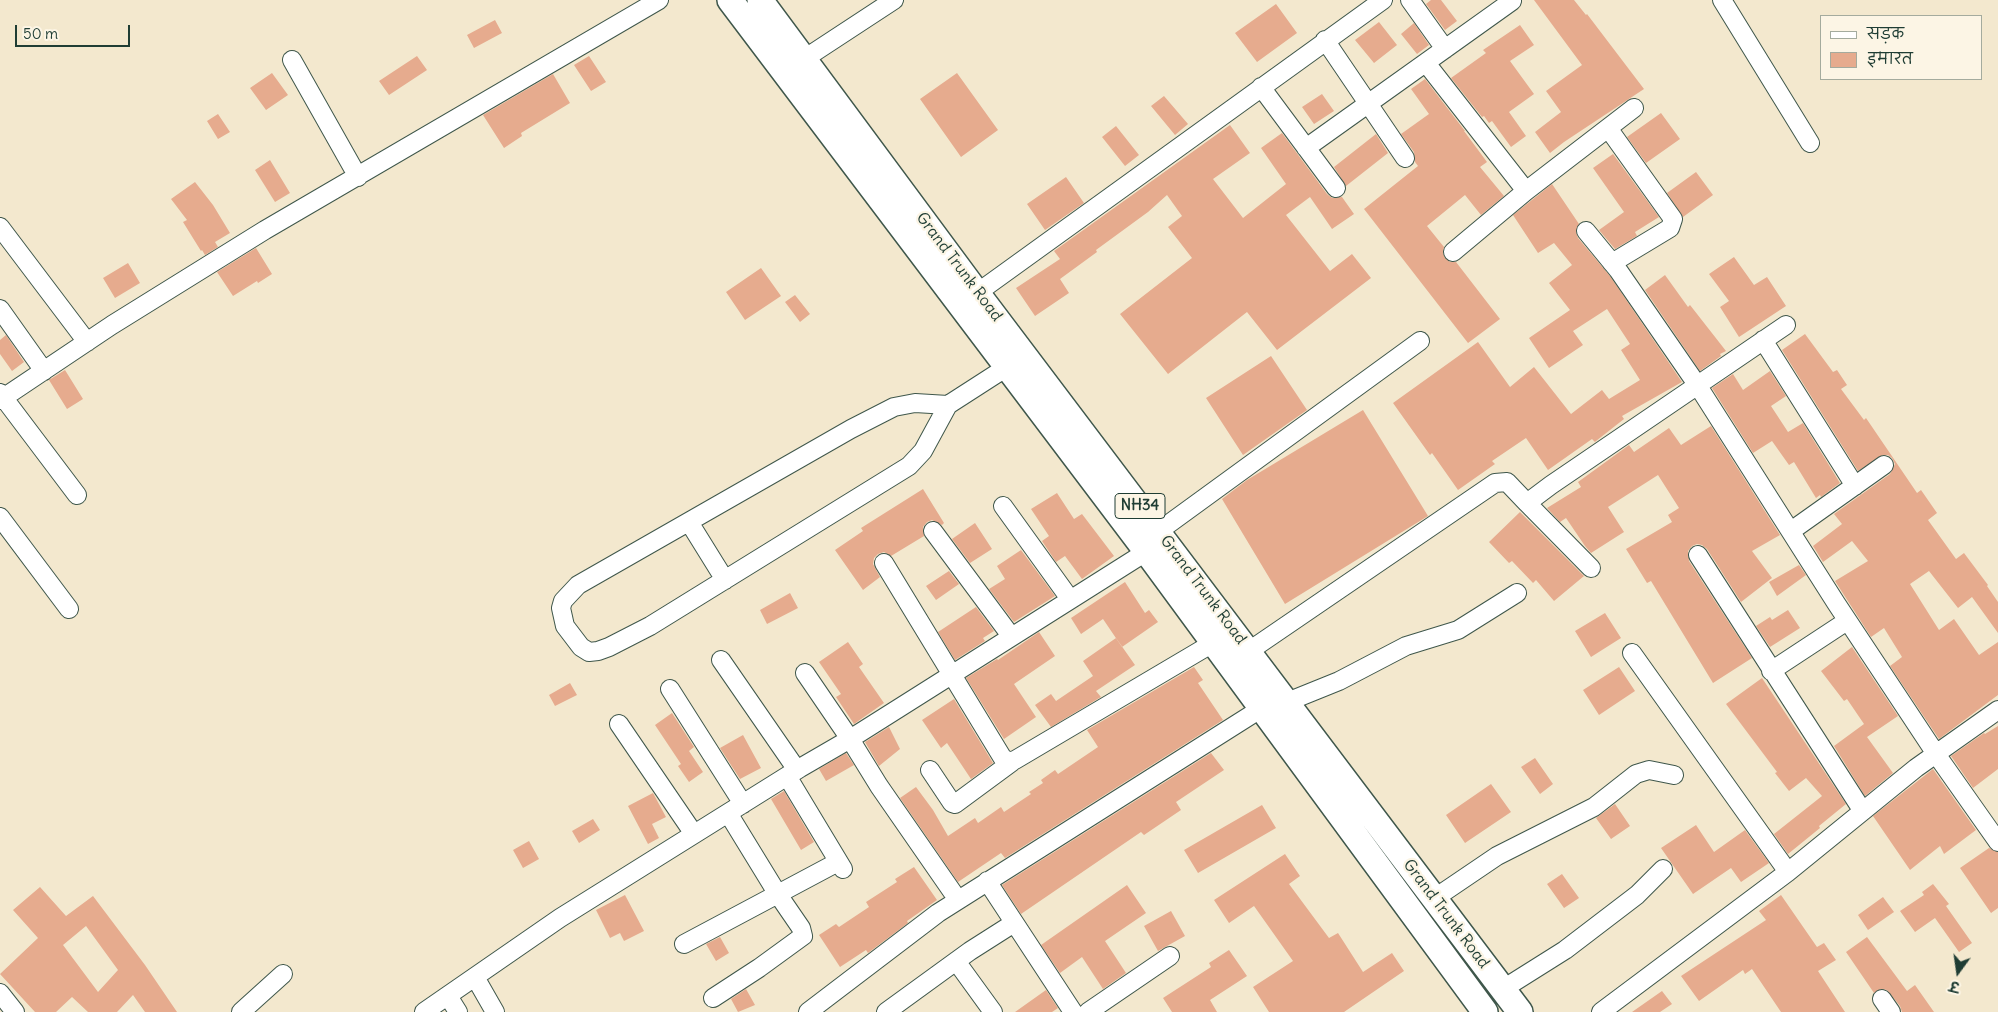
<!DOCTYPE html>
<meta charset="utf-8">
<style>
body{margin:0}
#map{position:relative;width:1998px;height:1012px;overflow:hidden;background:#f3e8ce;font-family:Delius,"Playpen Sans Deva",sans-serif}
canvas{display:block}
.legend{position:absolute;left:1820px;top:15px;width:162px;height:65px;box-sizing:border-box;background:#fcf5e5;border:1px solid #a4ab9e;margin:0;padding:6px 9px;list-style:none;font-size:15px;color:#1f3d34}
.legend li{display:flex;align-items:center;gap:10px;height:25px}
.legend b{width:25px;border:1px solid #a4ab9e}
.north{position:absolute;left:1933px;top:947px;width:50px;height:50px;-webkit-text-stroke:4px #fcf5e5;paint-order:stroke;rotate:194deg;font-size:14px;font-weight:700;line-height:20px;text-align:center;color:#1f3d34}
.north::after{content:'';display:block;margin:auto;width:18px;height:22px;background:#1f3d34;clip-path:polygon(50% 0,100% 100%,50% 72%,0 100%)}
.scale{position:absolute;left:15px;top:25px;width:115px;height:22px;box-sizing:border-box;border:2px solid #1f3d34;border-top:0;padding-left:6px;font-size:15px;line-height:18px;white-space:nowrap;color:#1f3d34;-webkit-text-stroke:4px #fcf5e5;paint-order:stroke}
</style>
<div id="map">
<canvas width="1998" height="1012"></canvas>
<ul class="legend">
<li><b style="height:6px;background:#fff"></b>सड़क</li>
<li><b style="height:14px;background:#e6ab8e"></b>इमारत</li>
</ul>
<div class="north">उ</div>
<div class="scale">50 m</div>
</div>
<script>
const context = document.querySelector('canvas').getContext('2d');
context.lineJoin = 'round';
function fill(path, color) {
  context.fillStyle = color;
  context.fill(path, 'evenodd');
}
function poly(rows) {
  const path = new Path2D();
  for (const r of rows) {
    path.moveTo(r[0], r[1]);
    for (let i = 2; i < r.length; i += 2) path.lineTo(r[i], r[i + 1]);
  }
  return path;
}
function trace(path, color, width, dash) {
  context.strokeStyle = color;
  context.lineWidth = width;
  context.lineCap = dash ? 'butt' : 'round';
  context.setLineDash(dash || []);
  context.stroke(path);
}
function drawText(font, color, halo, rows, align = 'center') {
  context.font = font + ' Delius,sans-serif';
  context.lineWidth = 4.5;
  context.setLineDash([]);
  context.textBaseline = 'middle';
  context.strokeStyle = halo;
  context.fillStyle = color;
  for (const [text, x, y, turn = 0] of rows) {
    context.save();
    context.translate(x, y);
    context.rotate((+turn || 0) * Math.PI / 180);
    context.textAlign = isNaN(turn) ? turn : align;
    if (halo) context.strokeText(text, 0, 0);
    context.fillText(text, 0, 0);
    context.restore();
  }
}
fill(poly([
 [1431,0,1441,0,1457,21,1445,30,1426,4],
 [1534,0,1574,0,1586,15,1587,14,1644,89,1564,142,1550,153,1535,132,1561,112,1546,91,1582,65],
 [1276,4,1297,33,1257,62,1235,33],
 [495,20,502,33,474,48,467,35],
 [1379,22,1397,45,1374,63,1355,40],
 [1414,23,1429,45,1417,54,1401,34],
 [1520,25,1534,45,1510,61,1534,94,1509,112,1526,136,1511,147,1492,121,1489,123,1484,116,1482,117,1451,78,1486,53,1483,50],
 [417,56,427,70,389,95,379,81],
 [589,56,606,82,591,91,574,65],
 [272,73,288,95,266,110,250,88],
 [957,73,998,130,961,157,920,99],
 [553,74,570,103,521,133,522,136,504,148,483,115],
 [1425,79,1465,131,1464,131,1487,162,1480,167,1504,196,1481,215,1465,195,1427,226,1444,247,1443,253,1445,258,1450,262,1456,262,1500,319,1468,343,1364,209,1418,166,1415,162,1414,152,1401,134,1429,114,1411,89],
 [1322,94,1334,111,1314,124,1302,107],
 [1164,96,1188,124,1175,135,1151,106],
 [1661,113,1680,139,1646,163,1627,137],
 [218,114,230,132,218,139,207,121],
 [1230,125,1250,153,1213,179,1243,218,1286,184,1261,148,1282,133,1327,194,1332,198,1342,197,1354,214,1332,229,1310,197,1286,215,1330,271,1352,254,1371,278,1277,350,1247,312,1168,374,1120,314,1192,258,1168,227,1182,216,1167,195,1148,212,1096,250,1097,252,1060,279,1069,293,1035,316,1016,288,1060,259,1054,251],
 [1116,126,1139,155,1125,166,1102,137],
 [1376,134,1388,153,1346,186,1334,167],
 [1613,154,1659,217,1635,232,1637,236,1615,249,1599,230,1624,212,1593,168],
 [270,160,290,193,275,202,255,170],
 [1696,172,1713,195,1683,217,1667,193],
 [1066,177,1084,203,1045,230,1027,204],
 [195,182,213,205,230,233,215,242,218,247,205,255,202,250,201,251,183,222,187,220,171,199],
 [1552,184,1579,224,1576,232,1578,238,1610,276,1682,382,1622,416,1624,419,1596,441,1595,442,1592,439,1548,470,1526,438,1492,461,1495,464,1458,490,1432,453,1430,455,1393,403,1478,342,1510,387,1534,367,1571,414,1602,390,1609,399,1640,380,1621,350,1630,344,1607,309,1573,331,1583,345,1549,368,1529,338,1570,310,1549,283,1572,265,1554,243,1538,253,1513,215],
 [256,248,272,274,258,283,257,281,233,296,217,272],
 [1734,257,1754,285,1767,277,1786,306,1739,337,1720,307,1729,301,1709,274],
 [128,263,140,283,115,298,103,278],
 [761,268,781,296,745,320,726,292],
 [1665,275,1688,307,1690,305,1726,351,1720,354,1721,356,1700,371,1645,290],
 [795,295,810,314,800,322,785,302],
 [1805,334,1833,372,1837,370,1847,385,1841,389,1864,420,1866,418,1917,493,1921,490,1937,513,1928,520,1956,559,1964,553,1988,585,1987,586,1998,602,1998,633,1972,597,1958,608,1929,571,1910,584,1939,630,1954,619,1979,655,1998,642,1998,695,1939,739,1890,666,1902,657,1884,628,1871,637,1835,581,1868,561,1852,541,1823,562,1813,546,1842,524,1834,514,1890,474,1895,464,1892,458,1888,455,1883,455,1858,471,1782,350],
 [6,335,24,362,12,371,0,354,0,340],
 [1271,356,1307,410,1243,455,1206,398],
 [65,370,83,399,67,409,49,380],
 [1770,371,1786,396,1771,406,1788,432,1803,423,1840,483,1821,497,1820,495,1816,498,1794,462,1789,465,1772,441,1753,453,1712,388,1733,374,1743,390],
 [1363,410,1428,516,1285,604,1222,499,1247,480],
 [1711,426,1780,535,1752,551,1772,578,1741,602,1707,549,1702,545,1697,544,1692,546,1688,551,1689,561,1752,658,1713,683,1651,581,1647,583,1626,549,1672,522,1668,515,1679,508,1658,475,1608,507,1624,532,1591,553,1585,546,1566,518,1560,522,1547,508,1581,487,1578,482,1629,445,1634,452,1669,428,1681,445],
 [923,489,944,523,942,525,932,520,927,522,923,527,924,536,891,556,884,552,878,554,874,558,873,564,880,577,863,590,835,550,863,531,861,528],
 [1057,493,1074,519,1082,514,1114,556,1082,579,1065,556,1056,562,1042,541,1049,536,1031,509],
 [1520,512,1584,576,1554,601,1536,580,1533,583,1512,561,1509,563,1489,542],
 [975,523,992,549,970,563,952,539],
 [1021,550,1055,596,1014,622,989,589,1005,579,997,566],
 [1799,565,1806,575,1777,596,1769,582],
 [949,571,959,584,936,600,926,586],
 [1125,582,1145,613,1149,610,1158,622,1122,647,1103,619,1081,634,1071,618],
 [790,593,798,608,767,624,760,610],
 [976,607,994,631,983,638,985,641,955,660,938,632],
 [1788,610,1800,628,1770,647,1756,626,1770,617,1772,620],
 [1605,613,1621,638,1591,657,1575,631],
 [1039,632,1055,656,1014,684,1036,717,1004,739,966,678,997,659,998,660],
 [1116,638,1135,665,1096,691,1101,697,1051,727,1035,705,1051,694,1056,701,1093,676,1083,661],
 [848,642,863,664,859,667,884,703,854,724,836,697,841,694,819,662],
 [1852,647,1898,716,1867,737,1893,773,1865,796,1834,746,1864,724,1847,699,1844,701,1821,671],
 [1194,667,1203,680,1198,683,1223,720,1005,858,1001,853,958,882,900,798,916,787,933,810,948,836,975,818,978,823,1001,807,1004,812,1031,794,1029,792,1043,783,1041,780,1055,770,1058,774,1098,747,1087,730],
 [1619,667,1635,691,1599,715,1583,690],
 [1762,678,1846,804,1819,826,1820,828,1788,854,1774,834,1822,796,1806,778,1789,791,1775,773,1777,772,1726,704],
 [570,683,577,695,555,706,549,695],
 [954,699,993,763,971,779,947,743,941,748,922,720],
 [672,713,694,747,689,751,703,772,689,782,678,766,681,764,655,725],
 [1998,726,1998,769,1973,788,1951,756,1984,733,1985,734],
 [889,727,900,749,879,766,865,742],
 [743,735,761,768,740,779,720,748],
 [846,753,854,765,826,781,819,769],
 [1211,753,1224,770,1176,802,1181,810,1144,835,1141,832,1021,914,1002,885],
 [1535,758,1553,784,1540,794,1521,767],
 [1933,769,1976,830,1944,854,1940,846,1910,870,1873,816],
 [1491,784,1511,812,1465,843,1446,815],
 [784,791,814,842,801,850,771,799],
 [653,793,666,817,652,824,659,838,648,844,628,806],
 [1615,804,1630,826,1611,839,1596,818],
 [1262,805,1276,828,1198,873,1184,850],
 [593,819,600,830,579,843,572,831],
 [1696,825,1714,852,1745,830,1769,863,1741,882,1731,868,1693,894,1661,848],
 [529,841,539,859,523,868,513,850],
 [1989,848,1998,852,1998,908,1991,913,1960,868],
 [1285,854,1300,876,1289,884,1329,938,1338,933,1363,972,1392,953,1404,971,1344,1012,1269,1012,1253,987,1293,961,1254,906,1229,923,1214,900],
 [914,867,937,900,907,921,908,923,868,953,866,950,840,967,819,935,836,924,839,927,869,907,866,902,897,882,895,879],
 [1562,874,1579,898,1564,908,1547,884],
 [1933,884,1949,904,1946,906,1972,943,1959,952,1935,918,1915,932,1900,911,1924,895,1922,892],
 [1127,885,1146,913,1105,941,1126,973,1103,989,1082,957,1060,973,1041,945],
 [40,887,66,916,93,896,145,965,177,1012,145,1012,133,995,117,1012,88,1012,72,997,56,1012,35,1012,0,974,38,938,13,910],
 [86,926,118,970,98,992,63,945],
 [625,895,644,931,624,941,620,933,610,938,596,910],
 [1781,895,1817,947,1824,943,1836,960,1818,971,1845,1012,1781,1012,1752,969,1745,974,1743,970,1699,1001,1681,976,1766,920,1759,911],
 [1883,897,1894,912,1868,930,1858,915],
 [1171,911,1185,936,1158,951,1144,926],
 [720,937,729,953,716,961,706,944],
 [1867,937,1907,991,1915,985,1934,1012,1902,1012,1900,1006,1887,990,1881,989,1874,993,1846,952],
 [1229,950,1247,976,1210,1000,1217,1012,1172,1012,1163,998,1211,967,1209,963],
 [746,989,755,1005,738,1012,731,999],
 [1046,990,1058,1008,1052,1012,1015,1012],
 [1662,991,1672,1004,1660,1012,1632,1012]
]), '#e6ab8e');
const minor = poly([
 [1410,0,1445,49],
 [1722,0,1810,143],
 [1325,40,1405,158],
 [804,59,894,0],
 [292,60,358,177],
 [1426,63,1526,191],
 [1261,87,1336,188],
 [1608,128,1673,219,1670,228,1612,263],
 [1306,148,1512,1],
 [0,227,87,342],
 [1586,231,1618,270,1698,386,1836,603,1936,754,1998,842],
 [1453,252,1526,191,1634,108],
 [977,293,1383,0],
 [0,309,44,371],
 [1763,340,1855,486],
 [0,393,77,495],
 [0,400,112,325,265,230,659,0],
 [948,405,915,403,894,407,851,429,578,585,563,601,561,608,565,626,581,647,589,652,598,651,609,647,650,626,909,466,923,451,948,405,1007,367],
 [1527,503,1591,568],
 [1003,506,1070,599],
 [0,517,69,609],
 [689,522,725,580],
 [933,531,1011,636],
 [1159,531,1420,341],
 [1791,531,1884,465],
 [1698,555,1862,810],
 [884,563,1002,757,1008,762,1015,760,1213,643],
 [1249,651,1495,483,1507,482,1527,503,1551,485,1786,325],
 [1632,653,1788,872],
 [721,660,797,770],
 [1771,671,1847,621],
 [805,673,850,739,879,786,958,900],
 [670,689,743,804],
 [1287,702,1339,681,1406,646,1458,630,1517,593],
 [619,724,694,834],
 [930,770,952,803,955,804,1012,762],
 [787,776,843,869],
 [987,881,1073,1012],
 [1435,898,1497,856,1594,807,1636,774,1649,770,1674,775],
 [684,944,838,862],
 [956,961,993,1012],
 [475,977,495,1012],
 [1503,989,1565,950,1637,895,1663,869],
 [0,993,15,1012],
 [448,996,458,1012],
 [713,998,759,968,803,936,801,928,777,893,728,813],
 [1882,999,1891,1012],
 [241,1012,283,974],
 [424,1012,560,918,800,768,850,739,1146,552],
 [808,1012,938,913,1262,708],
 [886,1012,970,951,1014,923],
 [1088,1012,1170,956],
 [1601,1012,1788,872,1916,768,1998,710]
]);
const highway = poly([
 [730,0,1141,544,1485,1012],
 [760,0,977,293,1520,1012]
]);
trace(minor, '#3f574b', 20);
trace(highway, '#3f574b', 28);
trace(minor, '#fff', 18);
trace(highway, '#fff', 25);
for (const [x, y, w] of [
 [1140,506,50]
]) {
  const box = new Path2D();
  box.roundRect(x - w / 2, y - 12.5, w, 25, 4);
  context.fillStyle = '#fcf5e5';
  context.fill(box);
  trace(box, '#1f3d34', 1);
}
drawText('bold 15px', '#1f3d34', null, [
 ["NH34",1140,506]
]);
drawText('16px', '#1f3d34', '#fcf5e5', [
 ["Grand Trunk Road",959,267,53],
 ["Grand Trunk Road",1203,590,53],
 ["Grand Trunk Road",1446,914,53]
]);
</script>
